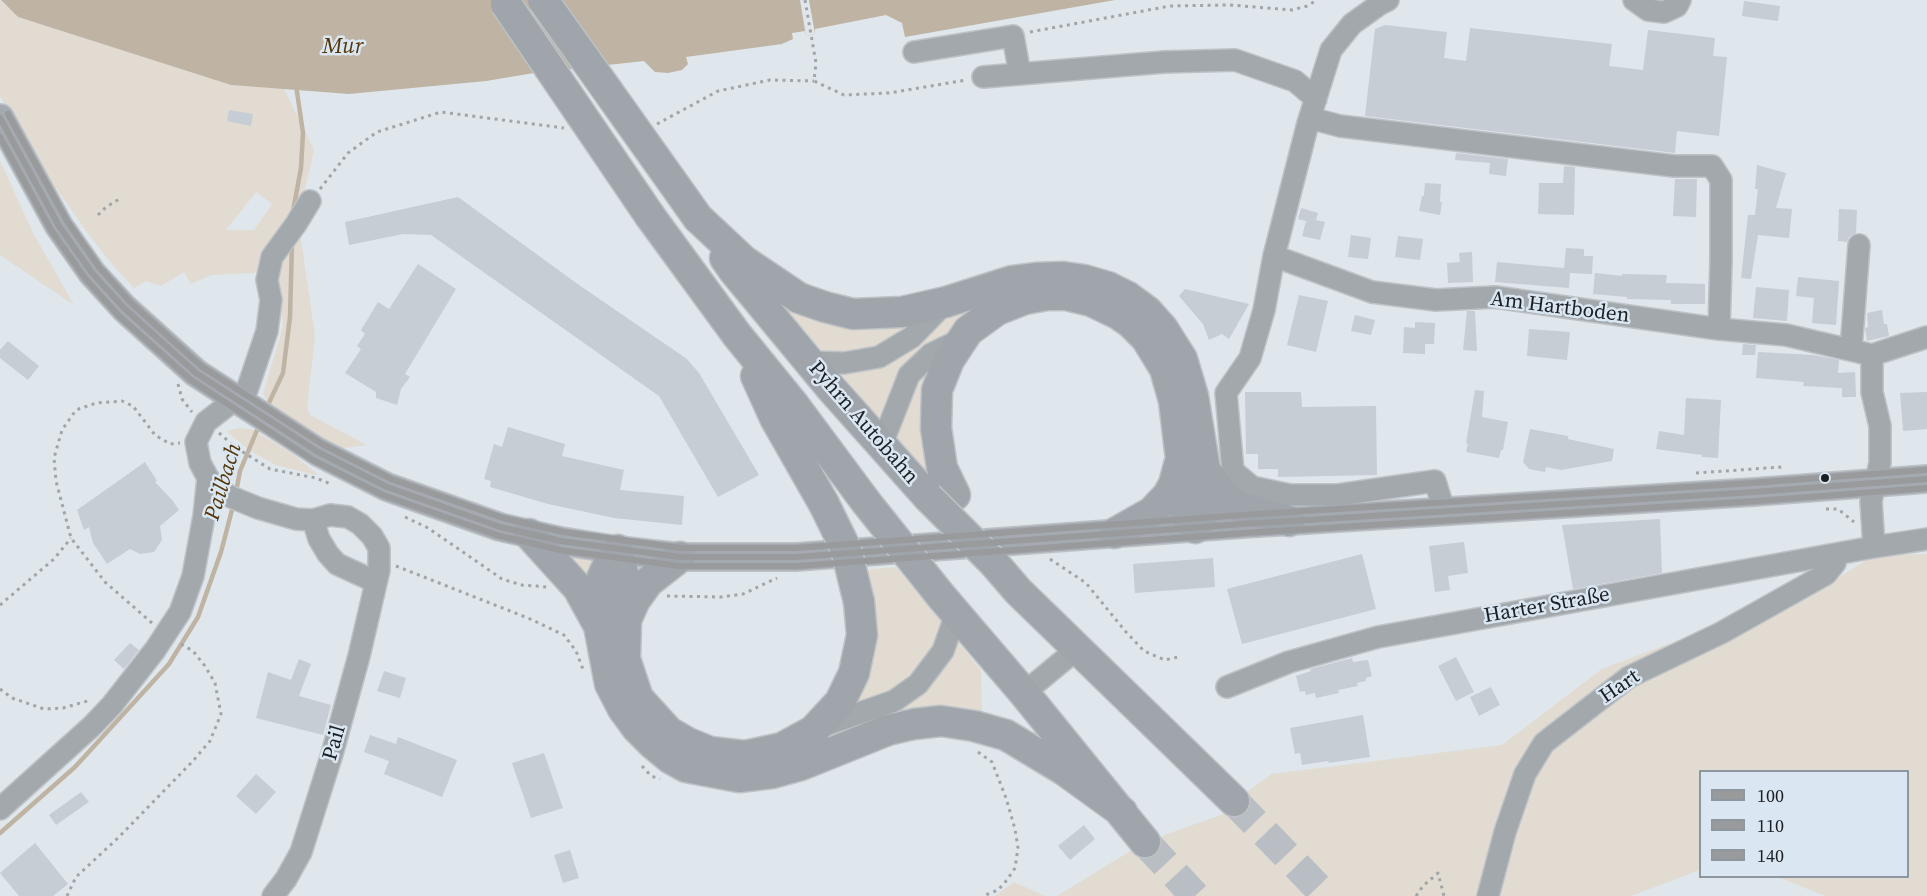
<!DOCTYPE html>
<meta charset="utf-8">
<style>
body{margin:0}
#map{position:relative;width:1927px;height:896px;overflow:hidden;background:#dfe6ec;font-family:"Source Serif 4",serif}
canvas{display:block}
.legend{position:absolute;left:1699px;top:770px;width:210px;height:108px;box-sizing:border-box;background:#dae6f1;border:2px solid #8e969f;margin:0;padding:8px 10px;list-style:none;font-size:18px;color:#1b1f23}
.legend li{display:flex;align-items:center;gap:12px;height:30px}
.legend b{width:30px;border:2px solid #8e969f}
</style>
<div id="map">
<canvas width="1927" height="896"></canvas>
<ul class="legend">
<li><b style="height:8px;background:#989a9c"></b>100</li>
<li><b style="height:8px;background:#989a9c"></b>110</li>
<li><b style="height:8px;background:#989a9c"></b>140</li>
</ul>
</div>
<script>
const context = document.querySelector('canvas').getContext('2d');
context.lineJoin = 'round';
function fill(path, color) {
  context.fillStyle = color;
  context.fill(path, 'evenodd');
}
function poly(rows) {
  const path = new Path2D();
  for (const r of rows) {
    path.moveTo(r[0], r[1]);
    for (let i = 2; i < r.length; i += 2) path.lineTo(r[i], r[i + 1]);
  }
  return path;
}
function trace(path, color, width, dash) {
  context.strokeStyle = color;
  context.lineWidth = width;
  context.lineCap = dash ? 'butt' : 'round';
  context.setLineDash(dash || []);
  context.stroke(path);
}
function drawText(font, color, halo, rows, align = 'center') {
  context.font = font + ' "Source Serif 4",serif';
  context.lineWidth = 5;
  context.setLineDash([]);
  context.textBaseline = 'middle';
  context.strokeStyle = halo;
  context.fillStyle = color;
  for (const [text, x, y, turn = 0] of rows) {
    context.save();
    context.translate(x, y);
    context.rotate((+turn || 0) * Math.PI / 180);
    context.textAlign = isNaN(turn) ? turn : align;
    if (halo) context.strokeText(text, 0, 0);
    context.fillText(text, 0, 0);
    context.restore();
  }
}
fill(poly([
 [0,0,18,17,231,85,284,89,314,150,298,219,315,336,307,407,310,415,367,445,337,449,274,409,263,394,283,327,277,268,252,273,211,275,191,284,184,272,161,286,146,281,134,288,111,263,92,239,46,174,0,96],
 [256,192,272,204,254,230,226,230],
 [0,161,33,233,74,305,0,255],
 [1059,283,1092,288,1125,302,1146,320,1158,335,1170,354,1178,372,1188,411,1198,505,1193,509,1181,397,1170,360,1158,341,1145,327,1129,311,1114,302,1095,294,1075,289,1044,288,1027,291,1011,295,998,300,965,324,951,341,940,361,935,370,930,390,928,417,929,439,938,475,946,493,940,490,783,305,788,301,821,316,867,324,914,318,1024,286],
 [240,428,251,429,258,433,293,454,317,474,316,475,276,465,252,452,226,431],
 [1927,554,1927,896,1825,896,1778,877,1908,876,1908,772,1700,772,1700,870,1631,896,1057,896,1145,842,1229,812,1234,801,1272,774,1502,745,1602,669,1830,583,1873,556],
 [567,556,597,563,594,594],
 [896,567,981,670,982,719,817,749,711,764,687,750,828,732,864,570],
 [1014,882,1045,896,995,896]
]), '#e2dbd1');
fill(poly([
 [1,0,1115,0,905,37,902,23,886,15,815,29,815,34,811,35,806,36,805,31,792,33,793,39,782,44,686,57,688,64,682,70,668,73,655,72,644,61,534,73,486,81,349,94,231,85,18,17]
]), '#bfb3a3');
fill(poly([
 [800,0,809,0,815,34,806,36]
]), '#dfe6ec');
trace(poly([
 [293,211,301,168,303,133,296,85],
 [267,407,283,373,290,317,292,243],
 [236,492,240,471,260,423],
 [0,833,75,767,169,664,198,617,221,552,233,506]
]), '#bfb3a3', 4.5);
fill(poly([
 [1744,1,1780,6,1778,21,1742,16],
 [1385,25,1447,32,1444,58,1466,61,1470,28,1612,44,1609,66,1643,70,1648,30,1715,38,1713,56,1727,57,1719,136,1677,131,1675,153,1365,116,1375,29],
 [229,110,253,114,251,126,227,121],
 [1456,153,1508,159,1506,176,1489,174,1490,163,1455,160],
 [1757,165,1786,173,1776,208,1792,209,1789,238,1758,235,1751,279,1741,278,1748,215,1755,215,1758,189,1755,189],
 [1564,166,1575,167,1574,215,1538,214,1539,183,1563,183],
 [1675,179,1697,179,1696,217,1673,216],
 [1425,183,1441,184,1440,202,1442,202,1440,215,1419,211,1422,196,1424,196],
 [458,197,579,285,687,359,699,373,759,475,718,497,659,396,431,235,403,234,349,245,345,222],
 [1301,208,1318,213,1316,220,1325,222,1320,240,1302,236,1306,221,1298,219],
 [1839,209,1857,210,1856,233,1849,237,1847,242,1838,241],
 [1351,235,1371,238,1368,259,1348,257],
 [1398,236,1423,239,1420,260,1395,257],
 [1566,248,1584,249,1584,256,1593,256,1592,274,1570,273,1569,288,1495,282,1497,262,1564,268],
 [1472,252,1473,282,1448,283,1447,263,1460,262,1459,253],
 [418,264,456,289,405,374,410,377,401,389,397,405,376,398,376,392,345,373,361,349,357,346,365,334,361,330,378,302,389,309],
 [1595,273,1622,276,1622,274,1667,275,1666,283,1705,284,1705,304,1671,304,1671,300,1627,299,1627,297,1593,294],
 [1798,277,1839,281,1836,325,1812,323,1814,298,1796,296],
 [1756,287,1789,290,1787,321,1753,318],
 [1185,289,1249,304,1229,339,1222,334,1209,340,1203,324,1179,296],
 [1299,295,1328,301,1316,352,1287,345],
 [1882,310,1884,324,1887,324,1889,336,1867,341,1865,328,1868,327,1867,313],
 [1467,311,1475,311,1477,351,1463,350],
 [1355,315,1375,320,1371,335,1351,331],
 [1415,322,1435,323,1434,344,1425,344,1425,354,1403,353,1404,327,1415,328],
 [1529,329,1570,332,1567,360,1527,356],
 [8,341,39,366,28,380,0,358,0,350],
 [1743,344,1756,345,1755,355,1742,355],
 [1758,352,1814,355,1839,360,1838,373,1855,372,1856,397,1842,397,1842,388,1803,386,1804,382,1756,378],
 [1475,390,1484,391,1482,417,1508,422,1503,450,1501,450,1499,458,1466,452,1468,444,1466,443],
 [1245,392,1301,392,1302,407,1376,406,1377,475,1278,477,1278,469,1258,469,1258,454,1246,454],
 [1927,392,1927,429,1903,431,1900,393],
 [1686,398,1721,400,1718,458,1702,457,1702,455,1656,449,1659,431,1684,435],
 [508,427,565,444,562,456,624,470,620,490,684,496,682,525,614,518,548,504,490,487,491,481,484,479,494,444,502,447],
 [1530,429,1568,436,1568,439,1614,449,1612,461,1561,470,1546,467,1545,472,1529,469,1523,462],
 [145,462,157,481,155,482,173,501,179,510,160,526,162,540,154,552,140,554,130,549,107,564,93,543,89,527,84,530,77,510],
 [1660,519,1662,573,1573,589,1562,525],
 [1464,542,1468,573,1448,576,1450,590,1435,592,1429,546],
 [1362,554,1376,609,1242,644,1227,589],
 [1213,558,1215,587,1135,593,1133,564],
 [130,643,139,650,124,669,114,660],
 [1456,657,1474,692,1456,701,1438,666],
 [1352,658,1353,662,1368,660,1372,676,1366,678,1366,681,1357,683,1358,686,1338,690,1339,693,1316,698,1315,693,1306,695,1305,691,1300,692,1296,676,1311,671,1310,669],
 [299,659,311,664,299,696,331,705,323,735,256,718,268,672,291,680],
 [384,671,406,678,400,698,377,691],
 [1491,687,1500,705,1479,716,1470,697],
 [1363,715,1370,757,1329,763,1328,761,1302,765,1300,753,1295,754,1290,728],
 [370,735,396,744,398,737,457,760,442,797,384,774,389,761,364,752],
 [544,753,563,808,531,818,512,763],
 [256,774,276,792,256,814,236,796],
 [81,792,89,802,56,825,49,815],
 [1084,825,1095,839,1070,860,1058,846],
 [35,843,68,884,53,896,19,896,0,873],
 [570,850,579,878,563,883,554,855]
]), '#c6cdd4');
trace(poly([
 [1234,801,1326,896],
 [1145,842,1195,896]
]), '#b8bec4', 30, [30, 15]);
const minor = poly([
 [1388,0,1380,4,1352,24,1331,50,1308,123,1274,256,1264,310,1250,358,1226,393,1233,471,1252,487,1290,495,1338,495,1435,481,1444,510],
 [1634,0,1648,10,1664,12,1677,6,1680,0],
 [914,52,1013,36,1020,74],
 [983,77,1164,62,1235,60,1295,81,1316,99],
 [1310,118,1340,126,1674,166,1712,166,1721,180,1721,260,1719,329],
 [1274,256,1372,292,1436,300,1495,297,1719,329,1786,335,1872,355,1927,337],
 [1851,349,1859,245],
 [1872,355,1872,392,1880,426,1880,463,1871,501,1874,547,1927,539],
 [809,362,844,363,879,357,912,337,946,302],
 [882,444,909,375,931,354,962,339],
 [313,520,319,539,328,554,337,564,376,582],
 [1227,687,1289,662,1378,637,1874,547],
 [1024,693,1077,649],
 [817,728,894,701,918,684,943,651,956,614],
 [0,809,92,726,112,705,155,650,180,612,193,576,204,516,208,478],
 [273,896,286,879,301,852,332,754,359,656,379,570,379,548,372,536,360,524,348,517,330,515,313,520,296,519,258,508,231,497,217,488,208,478,200,463,196,442,206,422,247,390,267,331,271,300,267,280,272,257,296,224,310,201],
 [1488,896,1505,832,1525,774,1544,743,1629,677,1721,633,1826,574,1835,563,1837,554]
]);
const major = poly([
 [0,118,59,226,92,273,124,308,196,373,318,452,387,487,500,527,561,541,618,550,680,557,796,557,1243,524,1754,492,1927,479]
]);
const highway = poly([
 [650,216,737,335,794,405,866,502],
 [698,218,744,261,799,298,825,307,853,314,902,312,946,302,1012,281,1035,278,1063,277,1084,280,1108,287,1128,297,1147,311,1163,329,1182,359,1193,396,1205,470,1206,493,1205,511,1195,528,1185,513,1181,459,1174,401,1165,369,1146,338,1131,323,1118,314,1091,301,1066,295,1047,295,1025,299,997,310,968,331,949,360,937,390,936,428,942,468,955,495],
 [725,258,734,271,830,387,928,497],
 [756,376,775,418,824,504],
 [1205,470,1226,498,1240,507,1289,521],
 [1115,533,1152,512,1168,495,1174,484,1179,465],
 [529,534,578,588,599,626],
 [618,550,608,565,602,578,599,626,610,684,623,709,637,728,653,744,670,758,686,767,739,777,772,773,801,765,888,730,914,724,941,721,974,726,1006,735,1064,770,1122,812],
 [618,550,623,573,626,620,625,659,638,698,669,732,688,743,710,752,745,756,782,748,813,731,840,702,854,673,862,635,859,602],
 [993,562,1018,591,1234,801],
 [941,596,1024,693,1145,842],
 [626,620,635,600,648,582,680,557]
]);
trace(minor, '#bdc2c7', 24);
trace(major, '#bdc2c7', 30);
trace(highway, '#bdc2c7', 33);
trace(poly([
 [805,0,816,63,814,81,844,95,889,93,966,80],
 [1030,32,1170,6,1230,5,1292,10,1307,6,1317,0],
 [657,124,718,91,770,80,814,81],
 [320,189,348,153,377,132,441,112,564,128],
 [98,215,106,207,121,198],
 [178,384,182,399,192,412],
 [219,433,235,447,270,469,316,478,331,484],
 [1696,473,1782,467],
 [1826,509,1838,509,1854,522],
 [405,517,428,528,502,579,522,585,547,587],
 [1050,559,1086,583,1126,632,1144,651,1165,660,1178,657],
 [396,566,528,618,564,635,576,651,584,672],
 [667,596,721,597,743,594,777,578],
 [0,605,54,559,71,538],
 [152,623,105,582,71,538,56,481,54,458,62,430,76,410,96,403,122,401,133,406,155,435,170,444,180,443],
 [0,689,12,698,44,709,63,708,91,700],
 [978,752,992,762,1006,798,1015,829,1018,848,1015,868,1007,880,998,890,983,896],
 [642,766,651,776,660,779],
 [67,896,76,877,119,837,192,762,210,741,221,714,215,683,205,666,193,651,179,643],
 [1416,896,1423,886,1438,873,1444,896]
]), '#a0a5a8', 3, [3, 4.5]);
trace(minor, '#a3a8ac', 21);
trace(major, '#a5aab0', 27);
trace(highway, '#9fa5ab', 30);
const highwayBridge = poly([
 [543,0,698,218],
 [506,4,650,216],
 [928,497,993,562],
 [866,502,941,596],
 [824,504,846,549,859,602]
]);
trace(highwayBridge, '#bdc2c7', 33, []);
trace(highwayBridge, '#9fa5ab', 30);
trace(poly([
 [0,118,59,226,92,273,124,308,196,373,318,452,387,487,500,527,561,541,680,557,796,557,1243,524,1754,492,1927,479]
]), '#989a9c', 6);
trace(poly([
 [0,137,51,230,85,278,118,315,191,380,313,460,383,495,497,535,560,550,679,566,797,566,1244,533,1755,501,1927,488]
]), '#989a9c', 6);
trace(poly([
 [8,114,67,221,99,267,130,302,201,366,322,444,391,479,503,518,563,532,681,548,796,548,1242,515,1753,483,1926,470]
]), '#989a9c', 6);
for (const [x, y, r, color] of [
 [1825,478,5,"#1b1f23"]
]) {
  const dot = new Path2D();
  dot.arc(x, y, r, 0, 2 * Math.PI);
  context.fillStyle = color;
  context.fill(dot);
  trace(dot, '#dae6f1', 2);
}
drawText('21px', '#1b1f23', '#dae6f1', [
 ["Am Hartboden",1560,308,7],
 ["Pyhrn Autobahn",863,423,49],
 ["Harter Straße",1547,606,-10],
 ["Hart",1620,687,-34],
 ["Pail",335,743,-74]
]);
drawText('italic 22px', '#533506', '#dae6f1', [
 ["Mur",343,47],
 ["Pailbach",224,482,-73]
]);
</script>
